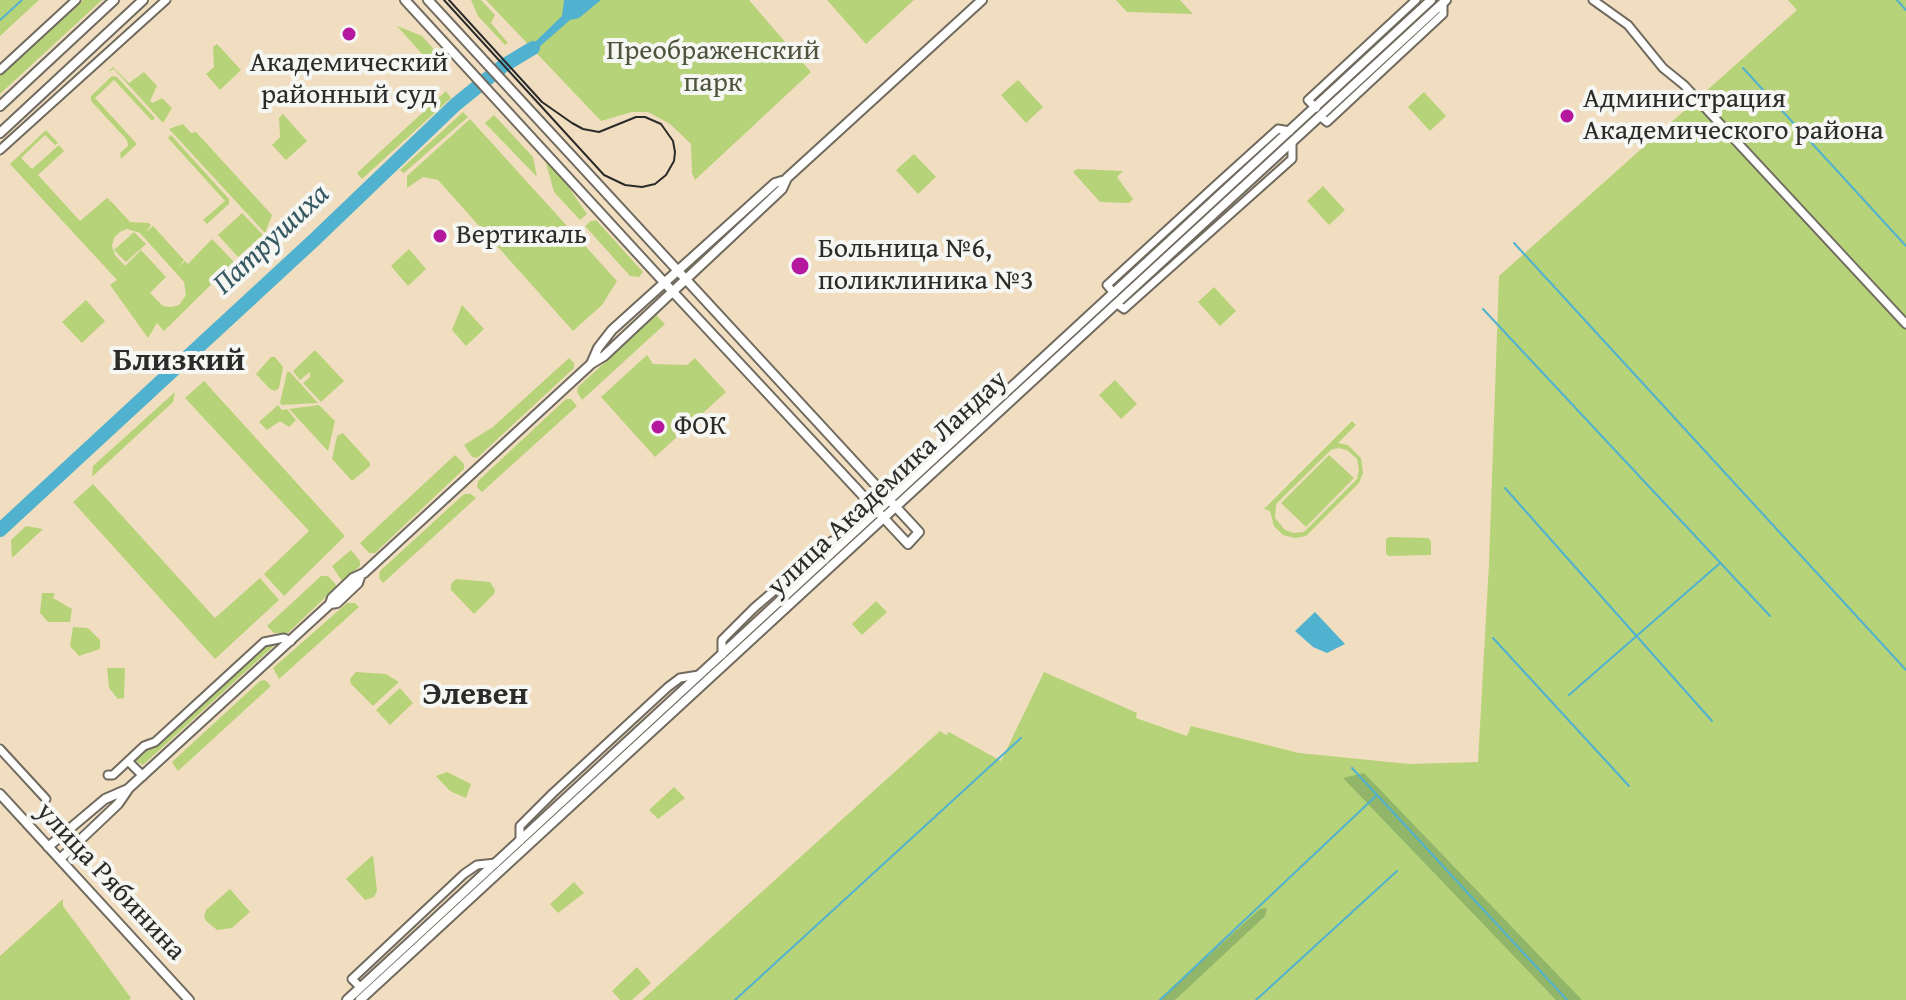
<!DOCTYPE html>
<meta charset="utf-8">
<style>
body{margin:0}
canvas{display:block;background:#f1dec0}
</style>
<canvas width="1906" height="1000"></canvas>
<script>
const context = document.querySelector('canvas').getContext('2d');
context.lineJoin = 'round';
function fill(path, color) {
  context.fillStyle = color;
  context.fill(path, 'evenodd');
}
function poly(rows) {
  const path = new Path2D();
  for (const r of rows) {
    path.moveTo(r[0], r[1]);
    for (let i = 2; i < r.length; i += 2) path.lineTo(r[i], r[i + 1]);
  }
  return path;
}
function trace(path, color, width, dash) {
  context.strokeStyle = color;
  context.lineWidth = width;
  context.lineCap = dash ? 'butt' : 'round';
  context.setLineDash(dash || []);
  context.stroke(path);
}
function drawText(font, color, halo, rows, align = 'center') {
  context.font = font + ' "Gentium Book Plus",serif';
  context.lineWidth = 8;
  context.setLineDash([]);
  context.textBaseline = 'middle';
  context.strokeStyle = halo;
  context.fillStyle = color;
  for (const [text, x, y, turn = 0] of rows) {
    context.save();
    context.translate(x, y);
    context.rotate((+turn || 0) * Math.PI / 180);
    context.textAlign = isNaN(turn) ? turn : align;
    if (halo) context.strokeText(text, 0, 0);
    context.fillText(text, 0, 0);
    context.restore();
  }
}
fill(poly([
 [0,0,39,0,0,36],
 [83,0,102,0,0,94,0,76],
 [471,0,481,0,495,15,491,23,508,43,505,45,478,16],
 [486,0,749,0,811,72,695,180,692,173,691,144,670,124,648,112,632,112,601,121],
 [827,0,914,0,866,44],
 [1116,0,1180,0,1193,14,1127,12],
 [1788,0,1906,0,1906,1000,642,1000,940,731,946,735,949,732,1001,761,1044,672,1137,713,1136,718,1187,736,1191,726,1299,753,1409,764,1478,762,1489,563,1499,276,1797,10],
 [397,26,422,36,448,65,439,73],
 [217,44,241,70,220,90,206,74,214,67,213,47],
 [113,67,129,83,144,72,157,86,150,101,153,103,162,98,172,108,163,123,114,69,108,72],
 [112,76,117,77,155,118,152,121,114,80,95,98,137,144,121,159,120,153,128,146,127,140,91,101,91,96],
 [1018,80,1043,107,1026,123,1001,95],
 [446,91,451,98,362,179,357,173],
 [1424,92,1446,116,1430,131,1408,107],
 [463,112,468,117,404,173,400,170],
 [283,114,307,141,286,160,272,145,280,137,279,118],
 [494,115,533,157,537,177,485,123],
 [470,119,617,281,602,305,573,331,438,180,423,177,407,188,407,176],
 [183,124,191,133,196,132,272,215,265,233,169,129],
 [46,130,58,143,55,145,45,135,21,158,32,169,59,145,64,151,38,175,80,221,107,198,110,200,108,202,111,201,130,222,149,223,151,225,146,232,153,226,184,260,178,267,185,261,188,264,212,239,234,262,164,331,157,323,148,338,110,285,117,280,10,164],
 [127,229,140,233,184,282,186,295,179,305,171,307,163,306,150,293,166,277,141,250,125,266,115,255,112,246,114,238,120,232],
 [171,135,229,199,229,204,207,224,203,220,225,201,168,138],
 [914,154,936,177,918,194,896,170],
 [545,159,563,179,587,214,580,220,554,192],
 [1077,169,1123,171,1117,177,1133,199,1129,203,1100,202,1073,172],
 [1323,186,1345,210,1329,225,1307,201],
 [242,213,263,235,238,257,218,235],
 [596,220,643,272,639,277,630,276,585,226,591,221],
 [134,232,146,244,126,262,114,250],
 [409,249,426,269,408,286,391,266],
 [1214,287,1236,311,1220,326,1198,302],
 [86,300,105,321,82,343,62,322],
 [462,305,484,329,466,346,452,330],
 [656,315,665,324,582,400,577,392,578,387],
 [315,350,344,381,321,402,303,383,310,377,310,372,300,380,293,371],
 [647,355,653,364,687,365,695,358,726,392,655,457,601,397],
 [271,357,275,357,283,367,279,388,275,391,270,389,256,374],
 [569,358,574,363,574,368,477,458,472,457,464,445,493,427],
 [287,372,290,372,318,403,282,405,280,403],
 [1115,380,1137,404,1121,419,1099,395],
 [204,381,345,536,284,596,264,574,309,531,185,398],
 [175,392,173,402,92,477,93,466],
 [566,399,571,399,577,406,482,492,477,487,478,481],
 [278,405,282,410,287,409,296,420,289,427,280,421,267,430,259,422],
 [319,405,335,421,328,451,289,409],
 [1352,421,1356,425,1338,443,1348,445,1361,458,1363,473,1359,483,1306,536,1295,538,1283,535,1274,526,1270,511,1264,509],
 [1338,448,1347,450,1357,459,1359,470,1357,479,1304,532,1294,533,1285,530,1275,518,1276,504,1331,450],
 [343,433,370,463,370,466,352,481,332,459,337,436],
 [455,455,464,464,464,469,375,553,369,553,360,543],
 [1329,455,1354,478,1306,527,1281,503],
 [93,484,215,618,260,578,279,600,215,659,73,502],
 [464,494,471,494,476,498,383,583,379,578,380,571],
 [26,526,43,529,12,558,11,540],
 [1389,537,1428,538,1431,541,1431,555,1389,556,1386,554,1386,539],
 [351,550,360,561,360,566,342,581,332,566],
 [321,576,328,576,337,586,288,633,274,633,267,626],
 [456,579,490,582,495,590,494,594,474,614,451,590,451,584],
 [42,593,55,593,53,598,72,609,70,622,48,622,40,613],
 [876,601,887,612,862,635,852,624],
 [347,603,355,603,359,607,279,679,273,668],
 [73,627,88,628,100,640,100,649,79,656,70,646],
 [276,641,277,643,143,765,136,761,136,756,266,644],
 [107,668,125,668,124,698,118,699,109,688],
 [356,672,386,674,399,682,373,706,351,684,350,679],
 [265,680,271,686,178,771,172,762,260,681],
 [400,688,413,703,390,725,376,710],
 [447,772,471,784,466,798,450,791,436,776],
 [674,787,685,798,658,819,649,810],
 [373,855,377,891,374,897,365,900,346,879],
 [574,882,584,893,558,913,550,904],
 [230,889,250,912,232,928,217,930,206,921,204,916,206,910],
 [63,899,63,906,131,998,129,1000,0,1000,0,956],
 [637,967,651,983,632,1000,620,1000,612,991]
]), '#b7d379');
fill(poly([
 [1364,773,1582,1000,1556,1000,1343,778],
 [1267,908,1265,916,1175,1000,1159,1000,1260,909]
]), '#91b569');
fill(poly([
 [564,0,601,0,579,18,570,20,522,62,515,55,535,42,562,16],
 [1315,612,1345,644,1327,653,1313,647,1295,631]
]), '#50b2cf');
trace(poly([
 [1897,0,1906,10],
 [0,20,22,0],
 [1743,68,1906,246],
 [1514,243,1906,670],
 [1483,309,1770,616],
 [1505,488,1712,721],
 [1493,638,1629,786],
 [1569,695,1719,564],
 [1352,768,1567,1000],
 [735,1000,1021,738],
 [1160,1000,1377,795],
 [1256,1000,1397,871]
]), '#50b2cf', 2);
trace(poly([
 [0,530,313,241,455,105,503,66,533,48]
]), '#50b2cf', 14);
const minor = poly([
 [1593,0,1628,25,1663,68,1684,85,1906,324],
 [0,70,76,0],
 [1316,108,1308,100,1416,0],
 [1321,117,1327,122,1443,14,1443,3],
 [0,150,166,0],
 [1114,293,1107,285,1216,185,1278,129,1290,131],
 [1117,304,1124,309,1292,159,1292,144],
 [722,655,722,640,754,608,832,541,846,539],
 [0,749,46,799],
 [128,761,143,776],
 [108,775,113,775,144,746,155,742,264,642,284,638,291,641],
 [520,841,520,826,553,793,668,687,680,678,699,675],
 [360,987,352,979,464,874,477,865,496,863]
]);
const tertiary = poly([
 [405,0,673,292,908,544,919,532,428,0],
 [0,106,114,0],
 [0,133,143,0],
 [591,364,598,348,612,330,775,183,785,180],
 [330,604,332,598,353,578,364,573,591,364,604,356,782,189,787,178,982,0],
 [0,794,189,1000],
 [48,847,105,799,128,789],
 [60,859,118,804,129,788,330,604,337,603,358,583,360,577],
 [347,1000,1431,0],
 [360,1000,1446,0]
]);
trace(minor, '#706a5f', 11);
trace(tertiary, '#706a5f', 12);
trace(minor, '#fff', 7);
trace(tertiary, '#fff', 8);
trace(poly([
 [444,0,604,175,625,185,642,187,655,184,666,175,674,161,675,152,673,141,661,124,645,117,636,117,599,132,583,129,572,123,542,102,449,0]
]), '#2b2b2b', 2);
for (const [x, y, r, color] of [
 [349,34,8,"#b5179e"],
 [1567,116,8,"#b5179e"],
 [440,236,8,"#b5179e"],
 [800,266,10,"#b5179e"],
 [658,427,8,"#b5179e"]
]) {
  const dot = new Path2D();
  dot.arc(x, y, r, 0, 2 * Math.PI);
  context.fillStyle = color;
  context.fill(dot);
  trace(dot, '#f6f6f2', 3);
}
drawText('28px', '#4e553e', '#f6f6f2', [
 ["Преображенский",713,52],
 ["парк",713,84]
]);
drawText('28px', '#2b2b2b', '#f6f6f2', [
 ["Академический",349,64,"center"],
 ["районный суд",349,96,"center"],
 ["Администрация",1583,100],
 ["Академического района",1583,132],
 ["Вертикаль",456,236],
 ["Больница №6,",818,250],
 ["поликлиника №3",818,282],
 ["ФОК",674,427]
], 'left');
drawText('28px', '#2b2b2b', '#f6f6f2', [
 ["улица Академика Ландау",888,484,-43],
 ["улица Рябинина",110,882,47]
]);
drawText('italic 30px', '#385a64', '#f6f6f2', [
 ["Патрушиха",272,240,-43]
]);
drawText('bold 32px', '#2b2b2b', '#f6f6f2', [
 ["Близкий",179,362],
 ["Элевен",475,696]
]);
</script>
